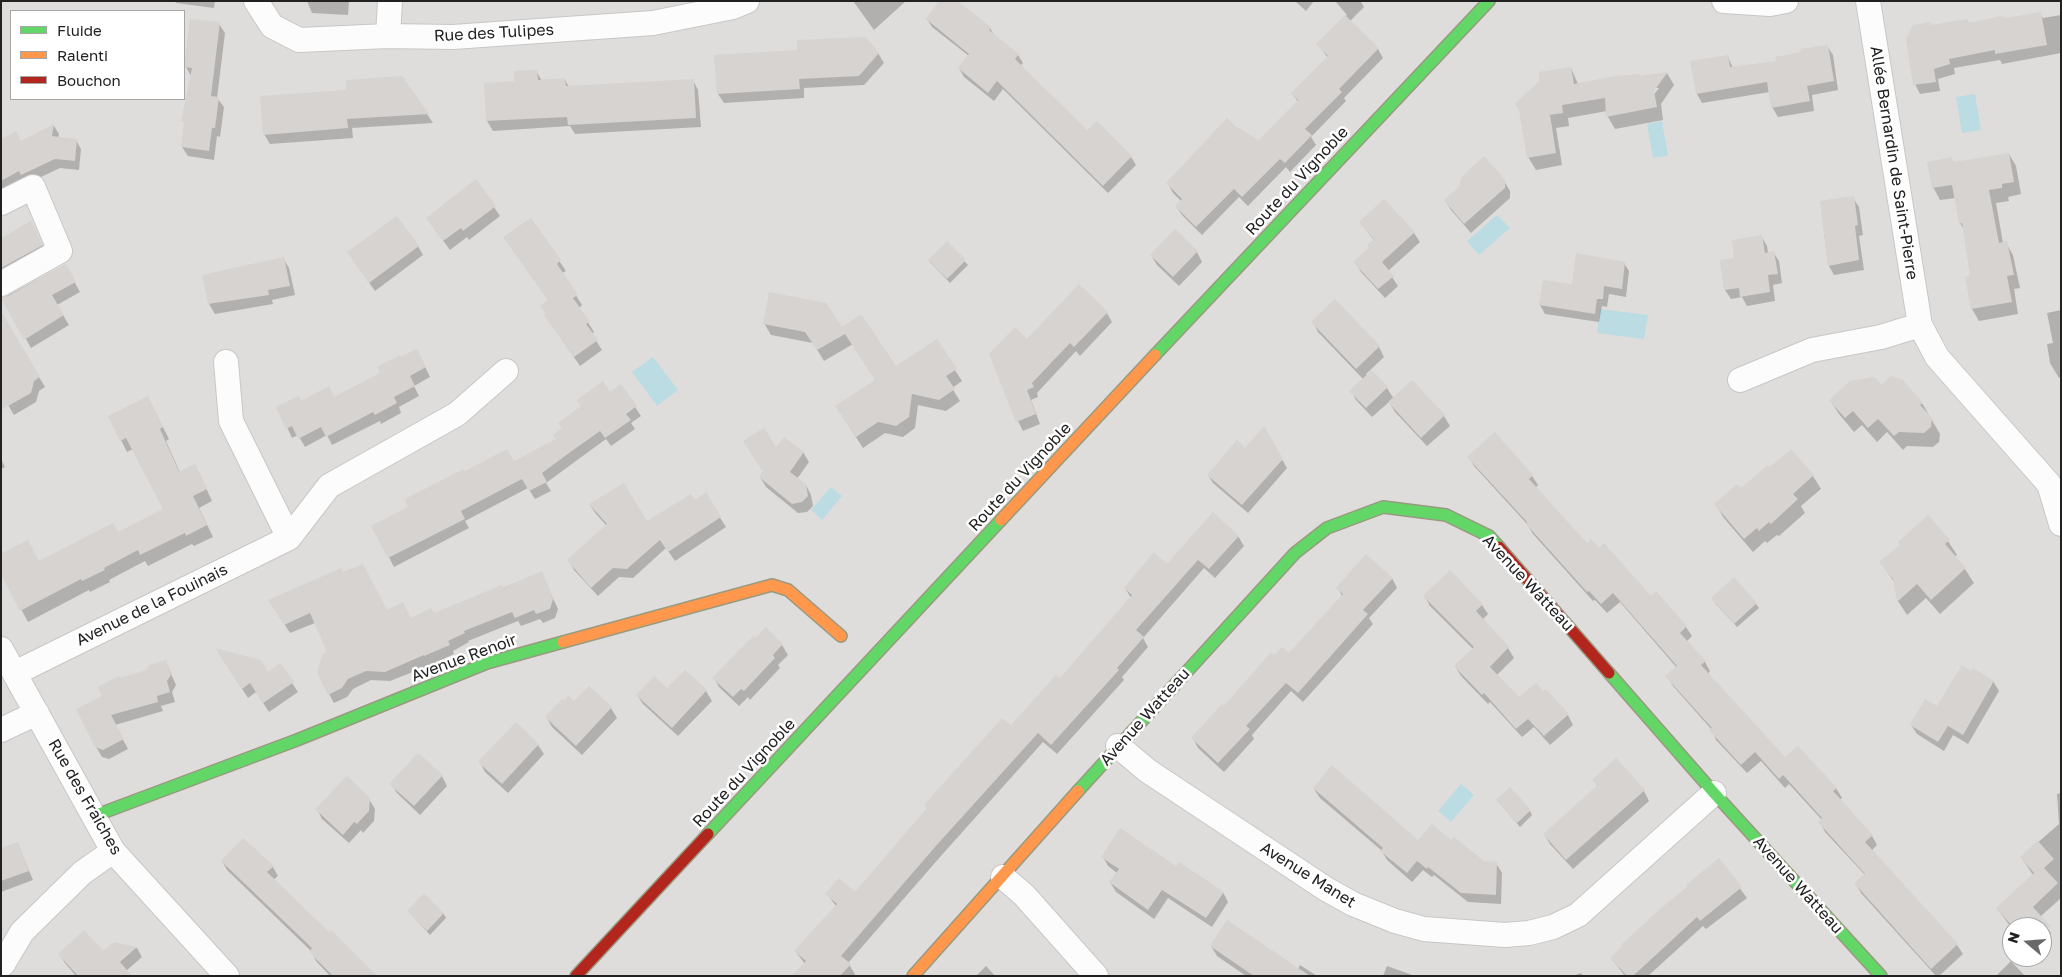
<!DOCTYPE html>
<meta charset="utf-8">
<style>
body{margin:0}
#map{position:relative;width:2062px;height:977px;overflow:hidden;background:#efedea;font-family:"Golos Text",sans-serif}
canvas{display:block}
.frame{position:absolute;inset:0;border:2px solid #212121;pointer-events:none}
.legend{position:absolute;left:10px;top:10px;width:175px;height:90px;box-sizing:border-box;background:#fff;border:1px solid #a6a6a6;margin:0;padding:6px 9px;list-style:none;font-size:15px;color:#212121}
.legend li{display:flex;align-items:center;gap:10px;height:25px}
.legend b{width:25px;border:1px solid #a6a6a6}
.north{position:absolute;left:2002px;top:917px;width:50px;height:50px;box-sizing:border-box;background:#fff;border:1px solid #a6a6a6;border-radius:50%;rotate:288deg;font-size:14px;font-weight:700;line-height:20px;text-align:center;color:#212121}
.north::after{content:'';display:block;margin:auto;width:18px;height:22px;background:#696867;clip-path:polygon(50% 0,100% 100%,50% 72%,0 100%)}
</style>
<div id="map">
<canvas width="2062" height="977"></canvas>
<div class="frame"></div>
<ul class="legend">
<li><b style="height:6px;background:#63d668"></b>Fluide</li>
<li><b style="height:6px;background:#ff974d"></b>Ralenti</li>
<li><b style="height:6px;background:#b3261e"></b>Bouchon</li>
</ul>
<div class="north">N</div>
</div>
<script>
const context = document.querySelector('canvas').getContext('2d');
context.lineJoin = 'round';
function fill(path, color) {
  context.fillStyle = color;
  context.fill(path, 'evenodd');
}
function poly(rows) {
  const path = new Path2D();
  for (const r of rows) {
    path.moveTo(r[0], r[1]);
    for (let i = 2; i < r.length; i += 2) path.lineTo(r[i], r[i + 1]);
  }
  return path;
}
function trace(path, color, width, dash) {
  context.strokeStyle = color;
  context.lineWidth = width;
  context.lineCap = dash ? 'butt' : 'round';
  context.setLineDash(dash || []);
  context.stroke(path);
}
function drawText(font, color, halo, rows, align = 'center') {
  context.font = font + ' "Golos Text",sans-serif';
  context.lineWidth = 5;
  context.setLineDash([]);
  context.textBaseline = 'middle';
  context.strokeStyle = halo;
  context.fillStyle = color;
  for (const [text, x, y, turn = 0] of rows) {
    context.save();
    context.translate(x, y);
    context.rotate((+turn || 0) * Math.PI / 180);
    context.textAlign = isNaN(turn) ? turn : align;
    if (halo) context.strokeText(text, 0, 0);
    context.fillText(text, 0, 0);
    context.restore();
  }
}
fill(poly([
 [1,1,2061,1,2061,976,1,976],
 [11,11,184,11,184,99,11,99],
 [2012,927,2042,927,2042,957,2012,957]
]), '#dedddb');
fill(poly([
 [1975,94,1981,130,1962,133,1956,97],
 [1662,121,1668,156,1653,158,1647,124],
 [1497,215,1510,228,1479,255,1467,241],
 [1600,309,1648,315,1644,339,1597,333],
 [653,357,678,390,657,406,632,372],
 [831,487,842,496,822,520,811,510],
 [1461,784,1474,795,1451,822,1438,811]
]), '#bcdce4');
fill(poly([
 [175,1,215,1,214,8,176,3],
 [307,1,349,1,348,15,312,13],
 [853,1,906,1,874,30],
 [1295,1,1314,1,1306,11],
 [1335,1,1361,2,1364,7,1350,21,1378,49,1383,58,1344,98,1346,101,1311,137,1316,145,1290,172,1286,167,1248,206,1239,197,1202,235,1182,215,1176,206,1181,201,1173,193,1168,184,1235,127,1259,141,1298,102,1292,93,1328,58,1318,44,1347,15],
 [2040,14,2043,18,2061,15,2061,53,2002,64,2000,60,1954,68,1955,74,1938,79,1940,91,1920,94,1915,84,1930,23,1932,26,1967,20,1969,24],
 [927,19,990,28,995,37,1018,55,1023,63,1020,66,1087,132,1131,157,1136,165,1108,193,1003,89,994,101,964,77,959,68,969,56,932,27],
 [219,24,225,33,217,98,224,107,220,137,217,136,214,160,188,156,182,147,185,124,183,120,191,76,186,67],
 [1827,46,1833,55,1838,90,1812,95,1814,111,1778,117,1772,107,1770,92,1702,103,1697,94,1692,62,1728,57,1733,68,1778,62],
 [878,53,884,63,864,85,804,88,804,98,724,103,718,94],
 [1571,68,1578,84,1667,73,1674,85,1661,104,1663,120,1615,129,1608,117,1607,111,1568,118,1569,126,1556,128,1562,165,1536,170,1528,157],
 [1655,88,1659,88,1652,97,1650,95],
 [536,71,542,81,565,80,569,87,693,80,698,90,701,127,575,134,570,126,493,131,487,121,516,82],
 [402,77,433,123,352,128,353,138,270,144,264,134,347,91],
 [54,126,59,134,58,138,76,140,81,149,79,170,60,168,28,183,1,192,1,137,3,140,21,142],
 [2009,154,2016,166,2021,194,2008,197,2009,201,1996,203,2003,243,2006,243,2013,255,2020,288,2014,289,2018,314,1979,321,1972,309,1971,277,1964,230,1960,223,1956,198,1940,200,1933,187,1951,159,1954,163],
 [476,181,500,216,469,240,467,237,450,250,433,227,444,204],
 [1504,181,1510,191,1510,198,1471,233,1451,210,1445,200,1461,187],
 [1853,198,1859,207,1863,235,1859,236,1864,270,1834,275,1829,266,1824,233,1826,232],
 [531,219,566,271,562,273,582,305,579,308,594,332,592,334,602,350,580,366,546,316,549,301,505,238],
 [1360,222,1414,233,1420,242,1388,271,1398,286,1385,298,1361,272,1355,262,1370,249,1374,240],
 [35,231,47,254,1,280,1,239],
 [1175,231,1197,252,1202,262,1179,286,1157,265,1151,255],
 [1761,236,1767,246,1768,253,1773,252,1779,261,1782,283,1773,285,1775,301,1747,306,1742,297,1731,299,1725,290],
 [947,243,968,265,950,283,929,261],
 [418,246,423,255,375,291,354,261],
 [283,258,289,268,295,295,272,300,273,304,215,314,209,304,204,276],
 [1624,263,1629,271,1626,297,1609,294,1607,307,1602,306,1599,322,1545,314,1540,305,1573,286],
 [65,265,80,292,57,305,69,325,31,348,3,298],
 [2061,310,2061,377,2059,378,2050,363,2047,344,2053,343,2047,313],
 [1107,313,1112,322,1080,356,1076,351,1037,393,1038,397,1031,400,1040,424,1023,431,1018,421,1027,341],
 [1313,322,1379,347,1384,357,1366,374,1367,376,1372,372,1387,388,1394,399,1412,382,1444,416,1450,426,1427,446,1395,412,1389,402,1372,417,1356,400,1351,391,1363,379,1318,332],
 [764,323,842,329,896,367,936,341,962,381,952,388,960,401,946,411,918,405,915,428,903,437,885,433,863,448,843,417,876,381,853,344,824,361,813,343,771,335],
 [12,332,45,387,39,391,36,402,14,415,1,393],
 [422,360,430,377,414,386,419,396,399,407,401,413,381,424,380,421,332,445,327,435,305,447,298,435,292,438,278,408,300,402,334,399],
 [621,386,641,416,631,423,635,429,611,446,606,439,546,483,551,491,535,499,528,488,465,521,469,528,394,567,373,526,410,507,465,472,514,463,557,440],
 [148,398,169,439,166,441,180,473,201,477,212,501,199,508,213,537,194,546,192,544,148,566,145,561,109,580,110,582,90,592,89,590,28,622,1,571,39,562,118,534,165,510,133,449,127,452,121,440],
 [1830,400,1922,403,1940,434,1939,442,1933,447,1907,446,1903,450,1887,432,1877,442,1862,425,1854,432,1839,414],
 [1264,428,1287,468,1248,513,1213,483,1208,475,1246,449],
 [1494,434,1532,476,1538,485,1535,488,1587,545,1651,597,1656,593,1686,627,1692,636,1686,642,1705,662,1710,671,1708,674,1785,758,1836,788,1842,798,1839,800,1872,836,1877,845,1872,850,1957,945,1963,954,1939,976,1936,976,1861,893,1856,884,1865,875,1825,832,1820,822,1822,820,1789,784,1785,788,1761,761,1747,773,1716,740,1712,730,1673,686,1667,676,1677,668,1620,602,1607,613,1595,600,1593,601,1533,534,1527,524,1474,466,1469,457],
 [776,450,803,452,809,462,797,479,806,485,811,495,813,506,807,512,798,513,766,487,760,477],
 [1791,451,1813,476,1821,489,1801,506,1805,513,1779,536,1777,535,1767,543,1765,541,1753,552,1723,517,1716,504,1741,490],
 [1,459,5,467,1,469],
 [705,494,726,527,675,561,666,548,633,578,619,577,598,596,574,570,569,560,607,526,596,514,590,505,646,522,694,501],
 [1238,536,1244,546,1215,578,1204,568,1143,638,1148,647,1122,677,1124,680,1057,754,1043,742,940,857,848,963,855,974,854,976,794,976,805,964,795,951,836,906,827,894,855,893,1011,727,1060,680,1131,598,1125,588,1167,566],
 [1948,541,1957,555,1955,557,1965,569,1974,583,1940,614,1926,598,1907,615,1898,601,1896,585,1881,562],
 [541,573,558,609,555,618,543,623,540,619,521,626,518,621,468,641,469,642,453,651,454,654,431,665,390,681,371,680,353,689,347,697,334,703,329,694,328,652,315,623,290,633,275,609,343,574,387,611,411,619,434,615],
 [1392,578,1397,588,1369,618,1373,624,1303,702,1291,691,1252,735,1254,739,1224,772,1198,748,1193,738,1274,657,1289,655,1342,596,1338,588],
 [1425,597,1482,605,1488,614,1482,620,1508,648,1514,658,1497,675,1519,699,1568,715,1573,725,1550,745,1534,727,1522,737,1490,702,1488,704,1461,676,1455,666,1473,649,1430,606],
 [1715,603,1756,604,1759,608,1737,627],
 [766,629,782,645,788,655,778,665,780,668,750,700,748,697,739,706,719,687,714,678],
 [222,658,292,683,298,692,269,712,256,692,248,698],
 [166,662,176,685,172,692,175,702,161,706,163,711,115,725,128,749,109,759,102,757,96,747,104,697,119,679,148,671],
 [685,672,706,691,712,701,678,736,643,704,637,695,667,690],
 [1993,681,1999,691,1968,744,1953,735,1944,751,1917,734,1911,725,1937,708],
 [611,708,617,718,582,755,552,727,547,718],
 [538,745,544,754,508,793,485,772,480,762],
 [442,776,447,786,420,815,397,793,391,784],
 [1594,780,1644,791,1649,801,1573,869,1550,844,1544,834,1598,786],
 [1314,789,1418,842,1451,842,1484,863,1496,863,1502,873,1501,904,1468,902,1434,875,1432,877,1423,870,1412,882,1387,860,1381,850,1320,798],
 [2061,793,2061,898,2040,917,2051,933,2042,941,2042,927,2012,927,2012,929,1997,908,2033,875,2021,857,2059,824,2057,794],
 [369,799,375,809,374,821,363,833,361,830,349,843,322,819,317,809],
 [1497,800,1530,811,1532,815,1520,827],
 [18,844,33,880,1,892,1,850],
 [1103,857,1177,867,1223,892,1228,902,1212,927,1168,898,1154,919,1116,892,1110,882,1117,873,1108,866],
 [1719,860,1747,898,1706,929,1703,926,1648,976,1625,976,1611,958],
 [222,861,273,867,278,876,273,880,375,976,330,976,316,961,311,951,227,870],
 [408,911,443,913,446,918,430,935],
 [114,943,137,948,142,957,126,971,130,976,76,976,65,963,59,954,103,953],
 [1211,946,1298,969,1300,965,1317,976,1246,976,1217,956],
 [2011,961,2025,976,1996,976],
 [986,966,995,976,976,976],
 [1387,966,1415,976,1383,976],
 [1581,973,1583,976,1573,976]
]), '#0003');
fill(poly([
 [939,1,957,1,991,27,989,30,1019,54,1015,59,1087,130,1097,121,1132,156,1103,186,997,81,988,93,958,68,969,54,926,19],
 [2041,12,2047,45,1995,54,1995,50,1949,59,1950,64,1934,69,1936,82,1913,85,1906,39,1913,25,1931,22,1931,25,1967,19,1968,23,2002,16,2006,18],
 [1345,15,1379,48,1339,89,1342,92,1305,129,1312,135,1285,163,1280,159,1242,197,1234,189,1196,227,1175,206,1182,199,1166,183,1227,118,1235,126,1259,140,1298,100,1291,93,1328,56,1316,44],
 [190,19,220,22,211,96,219,97,215,128,212,128,209,151,181,147,184,121,181,121,192,68,184,67],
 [866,37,879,53,859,76,799,79,800,89,717,94,714,55,797,50,797,40],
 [1828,45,1834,81,1807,86,1810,101,1771,108,1767,82,1696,94,1690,61,1728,55,1730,67,1776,61,1775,57,1801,52,1800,49],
 [1571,67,1574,84,1616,76,1639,74,1641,76,1668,72,1654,91,1657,107,1606,117,1605,98,1562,105,1563,113,1550,115,1556,153,1527,158,1519,110,1515,104,1539,81,1539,72],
 [537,70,538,80,565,78,566,86,694,79,696,118,568,125,567,117,486,121,484,83,514,81,514,71],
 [402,76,429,114,347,119,348,128,263,135,260,96,346,90,346,80],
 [54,124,52,136,77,139,75,161,55,159,21,175,19,171,1,181,1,139,16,131,21,141],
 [2009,153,2014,182,2002,184,2002,188,1989,190,1999,243,2007,241,2014,275,2007,276,2012,302,1971,309,1965,277,1970,276,1962,223,1959,224,1952,185,1932,188,1927,162,1952,157,1953,162],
 [1484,156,1505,180,1505,188,1464,224,1444,200,1460,186,1461,178],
 [476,179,496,206,463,231,461,228,443,241,426,218],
 [1854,196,1858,225,1855,226,1859,260,1828,266,1820,201],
 [1384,199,1415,232,1382,262,1394,276,1378,289,1353,262,1369,248,1367,245,1374,239,1359,222],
 [397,216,419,246,369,283,347,252],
 [531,218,561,260,557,264,578,295,573,298,590,322,586,324,598,340,574,357,544,315,546,314,540,306,548,300,503,237],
 [31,221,43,245,1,268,1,238],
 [1175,229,1198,251,1173,277,1150,255],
 [1762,235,1765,253,1774,251,1778,274,1768,275,1770,292,1740,297,1739,288,1724,290,1720,260,1734,258,1732,240],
 [947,241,966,260,947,279,928,260],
 [1576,253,1625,262,1622,289,1604,286,1603,299,1597,299,1595,314,1539,305,1543,280,1572,284],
 [284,257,290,286,268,290,269,295,208,304,202,275],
 [66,264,76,282,52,295,64,315,24,340,1,298,8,296],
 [1079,284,1108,312,1074,347,1070,343,1032,383,1034,387,1027,390,1036,414,1016,422,989,354,1015,327,1027,339],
 [769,292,826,303,842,327,861,314,896,366,937,339,957,369,946,376,955,389,939,400,912,394,909,417,896,426,878,422,856,437,835,406,875,380,845,334,817,350,805,332,763,324],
 [1335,299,1380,346,1356,369,1311,322],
 [1,311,40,377,34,381,31,393,1,410],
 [417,349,426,367,410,376,415,386,394,397,397,403,375,415,373,412,326,437,321,427,298,439,292,426,286,429,276,407,299,396,301,401,329,386,334,397,380,373,377,367,400,355,400,357],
 [1372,370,1388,387,1366,408,1349,391],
 [1891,376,1903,380,1923,403,1920,405,1932,418,1931,427,1924,433,1899,432,1894,436,1878,419,1868,428,1853,411,1845,418,1829,400,1850,381,1874,377,1882,385],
 [1412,380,1445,415,1421,438,1388,402],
 [603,381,610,392,621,384,637,406,626,414,631,420,605,438,600,431,576,448,542,473,547,482,529,491,522,479,461,511,465,519,388,558,371,526,408,507,405,499,464,469,465,471,507,449,514,461,556,439,553,435,562,428,558,423,581,406,577,400],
 [148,396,163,427,160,429,179,472,195,464,207,489,193,496,207,525,186,536,185,533,140,555,138,550,104,568,105,570,82,581,81,579,20,611,1,574,1,554,28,540,39,561,113,523,118,532,163,509,126,438,120,441,108,416],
 [1264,426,1283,459,1242,505,1207,475,1237,440,1245,448],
 [764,428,776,447,784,437,804,452,790,472,806,484,808,496,802,502,792,504,759,477,763,472,743,441],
 [1495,432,1533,475,1529,479,1587,543,1591,539,1599,548,1604,543,1651,596,1656,591,1687,626,1680,633,1706,661,1701,665,1785,757,1798,746,1837,788,1833,791,1873,835,1865,842,1958,944,1931,969,1854,883,1865,874,1818,822,1822,818,1783,775,1779,779,1755,752,1741,765,1709,730,1712,728,1665,676,1677,666,1613,593,1601,604,1589,591,1587,592,1526,524,1527,522,1467,457],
 [1791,449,1814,475,1793,494,1798,499,1771,524,1769,522,1759,531,1757,528,1744,539,1714,504,1737,484,1741,488,1768,465,1770,467],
 [624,483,647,521,691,494,695,500,706,492,721,517,668,552,660,540,627,569,613,568,591,588,567,560,607,524,589,504],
 [1213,512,1239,536,1209,569,1198,560,1136,630,1144,637,1117,668,1119,670,1051,745,1038,733,935,847,841,956,851,964,840,976,792,976,806,961,794,951,837,904,825,894,839,878,855,892,927,808,924,805,1002,718,1011,725,1056,675,1060,678,1132,595,1124,588,1154,552,1167,564],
 [1928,515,1950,540,1945,544,1966,568,1931,600,1917,584,1897,602,1893,579,1879,562,1900,545,1898,542],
 [1366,554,1393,578,1363,610,1368,614,1298,693,1286,683,1246,726,1250,729,1218,763,1191,738,1222,704,1224,706,1271,652,1274,655,1282,647,1289,653,1343,594,1336,588],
 [363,564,387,610,403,602,411,618,431,608,434,613,502,585,503,588,542,571,553,599,550,609,536,614,534,610,515,618,512,612,464,631,465,633,448,641,450,645,424,656,424,655,385,672,366,671,348,679,342,688,328,695,317,672,323,654,327,652,310,613,284,625,268,600,341,568,343,572],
 [1450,570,1483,604,1476,611,1509,647,1490,667,1519,697,1536,683,1543,691,1546,689,1569,714,1544,736,1528,719,1516,729,1484,693,1482,695,1454,666,1474,647,1423,596],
 [1734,577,1757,603,1734,624,1711,598],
 [766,627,783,644,773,655,775,658,744,691,741,689,733,697,712,678,753,636,755,638],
 [215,648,261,660,268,672,280,663,294,682,263,703,250,683,242,689],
 [166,660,171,675,167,681,170,692,157,696,158,702,111,715,124,739,103,750,95,747,76,709,102,696,98,687,119,676,120,678,147,670,149,665],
 [1962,665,1971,671,1973,668,1994,681,1963,735,1948,726,1938,742,1910,725,1925,699,1937,706],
 [685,670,707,690,672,728,636,695,654,676,667,688],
 [589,686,612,707,576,746,545,717,562,699,564,701,568,695,574,701],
 [516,722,539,744,502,784,478,762],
 [418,753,443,775,414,806,389,784],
 [1616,758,1645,790,1566,860,1543,834,1598,785,1592,780],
 [1332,765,1418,840,1432,824,1451,840,1454,837,1484,861,1497,862,1496,895,1461,893,1428,867,1427,869,1417,861,1407,873,1380,851,1383,848,1313,788],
 [347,776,370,798,369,811,357,824,354,822,343,835,315,809],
 [1510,787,1531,810,1517,823,1496,800],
 [1120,828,1176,866,1179,862,1224,892,1206,918,1162,890,1148,910,1109,882,1119,869,1101,857],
 [243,838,274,866,267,872,329,932,331,930,377,976,333,976,309,952,312,948,221,861],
 [2038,841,2054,859,2044,868,2058,883,2033,907,2051,927,2013,927,1996,908,2034,873,2020,857],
 [18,842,29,871,1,881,1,848],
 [1719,858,1742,887,1700,921,1697,917,1633,976,1627,976,1610,958,1622,946,1621,945,1660,909,1687,887,1686,885],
 [424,893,444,913,427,931,407,911],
 [1227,920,1310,976,1254,976,1210,946],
 [84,930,103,951,114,942,137,947,120,962,132,976,78,976,58,954]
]), '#d6d3d1');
const street = poly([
 [256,1,272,26,299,40,388,36,453,37,653,23,733,7,747,1],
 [1724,1,1770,4,1786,1],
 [1868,1,1920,325,1937,357,2049,484,2061,524],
 [388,36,390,1],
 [1,203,33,187,60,251,1,284],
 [226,362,231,421,289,538],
 [1740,380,1812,350,1881,337,1920,325],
 [1,649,113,851,227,976],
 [15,673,289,538,329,486,457,414,506,371],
 [1,730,37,713],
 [1118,746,1148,771,1326,889,1353,904,1395,921,1424,929,1505,935,1529,933,1553,927,1578,915,1714,793],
 [1003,877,1024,895,1096,976],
 [3,964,22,932,82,873,113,851]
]);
const fast = poly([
 [1155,355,1489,1],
 [1609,673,1714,793,1881,976],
 [1078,791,1295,553,1327,528,1383,507,1446,515,1489,536,1499,547],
 [94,816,297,740,487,663,563,642],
 [708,834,1001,520]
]);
const slow = poly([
 [1001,520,1155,355],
 [563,642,772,585,788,590,841,636],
 [913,976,1078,791]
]);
const jam = poly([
 [1499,547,1609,673],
 [576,976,708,834]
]);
trace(street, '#c8c7c6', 26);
trace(fast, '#999a80', 14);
trace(slow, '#999a80', 14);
trace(jam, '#999a80', 14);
trace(street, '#fdfcfc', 24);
trace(fast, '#63d668', 11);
trace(slow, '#ff974d', 11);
trace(jam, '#b3261e', 11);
drawText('16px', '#212121', '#fff', [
 ["Rue des Tulipes",494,33,-3],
 ["Allée Bernardin de Saint-Pierre",1894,163,81],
 ["Route du Vignoble",1297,181,-47],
 ["Route du Vignoble",1020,477,-47],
 ["Avenue Watteau",1528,583,47],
 ["Avenue de la Fouinais",152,605,-26],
 ["Avenue Renoir",464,658,-20],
 ["Avenue Watteau",1145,717,-48],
 ["Route du Vignoble",744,773,-47],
 ["Rue des Fraiches",85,797,60],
 ["Avenue Manet",1308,875,32],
 ["Avenue Watteau",1798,885,48]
]);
</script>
